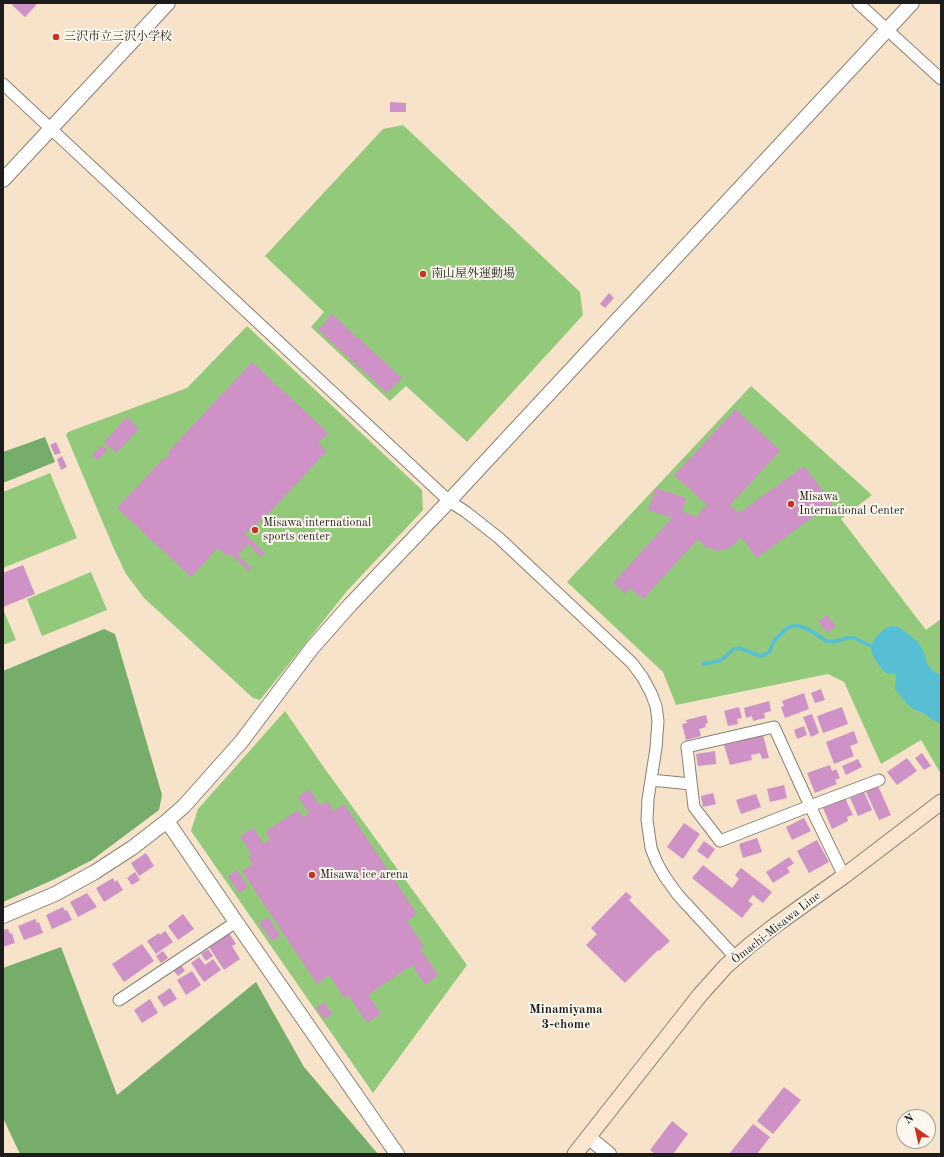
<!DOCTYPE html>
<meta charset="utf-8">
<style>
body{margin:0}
#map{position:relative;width:944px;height:1157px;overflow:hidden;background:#f6e3ca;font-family:"Old Standard TT",serif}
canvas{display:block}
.frame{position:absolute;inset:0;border:4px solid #1c1c1c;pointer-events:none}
.north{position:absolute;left:896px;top:1109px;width:40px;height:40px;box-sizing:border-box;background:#fbf7ec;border:1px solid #a29f99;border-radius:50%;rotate:326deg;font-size:11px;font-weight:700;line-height:16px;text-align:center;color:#1c1c1c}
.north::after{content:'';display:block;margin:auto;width:14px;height:18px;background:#c8321e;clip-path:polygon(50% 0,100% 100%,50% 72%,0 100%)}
</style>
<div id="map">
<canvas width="944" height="1157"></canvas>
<div class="frame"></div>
<div class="north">N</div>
</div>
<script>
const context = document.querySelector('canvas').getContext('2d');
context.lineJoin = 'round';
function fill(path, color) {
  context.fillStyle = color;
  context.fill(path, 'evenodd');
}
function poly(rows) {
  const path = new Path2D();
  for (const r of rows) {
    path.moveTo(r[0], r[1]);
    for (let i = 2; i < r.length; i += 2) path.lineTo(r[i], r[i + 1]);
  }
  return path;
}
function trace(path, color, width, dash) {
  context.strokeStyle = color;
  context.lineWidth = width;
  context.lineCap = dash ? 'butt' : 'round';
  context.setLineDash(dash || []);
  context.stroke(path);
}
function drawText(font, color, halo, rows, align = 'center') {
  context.font = font + ' "Old Standard TT","Noto Serif JP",serif';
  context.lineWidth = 4;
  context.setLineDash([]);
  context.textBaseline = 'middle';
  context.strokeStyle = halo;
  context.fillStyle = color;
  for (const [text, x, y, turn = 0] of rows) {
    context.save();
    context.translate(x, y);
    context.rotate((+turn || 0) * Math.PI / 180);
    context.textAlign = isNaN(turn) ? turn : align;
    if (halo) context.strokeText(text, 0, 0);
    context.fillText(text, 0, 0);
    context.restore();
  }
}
fill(poly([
 [403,125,580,292,583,315,467,442,406,386,390,401,311,327,324,312,265,256,383,129],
 [247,326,422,490,423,510,347,591,260,700,253,698,166,618,144,598,126,574,114,549,66,435,68,432,187,388],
 [751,386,872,495,841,519,926,630,941,619,941,774,921,740,881,764,844,682,828,674,676,705,663,672,567,582],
 [50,473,77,538,3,568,3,492],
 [91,572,107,610,42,636,27,599],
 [3,609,16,640,3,645],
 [285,711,325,769,467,965,373,1093,191,831,198,809]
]), '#93c97b');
fill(poly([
 [45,437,55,462,3,483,3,452],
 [104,629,115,634,162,795,159,810,92,860,55,879,3,902,3,671],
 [61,947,117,1095,256,982,304,1067,378,1154,20,1154,3,1118,3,968]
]), '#76ad6b');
fill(poly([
 [891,626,899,627,918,642,924,653,927,664,934,672,941,675,941,724,931,719,923,713,915,710,907,704,895,689,896,674,886,673,880,667,872,654,871,646,875,638,883,630]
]), '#57bfd4');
trace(poly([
 [703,664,719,661,725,657,733,649,739,648,760,656,764,655,769,652,774,641,787,628,793,626,799,626,808,629,826,641,833,642,847,638,854,638,871,646]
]), '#57bfd4', 3.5);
fill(poly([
 [10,3,38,3,25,17],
 [390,102,406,103,406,112,390,112],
 [609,293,614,298,605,308,600,304],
 [332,314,402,378,387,393,318,330],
 [252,362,328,433,318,443,327,451,251,532,249,530,245,534,265,553,261,557,248,544,238,555,252,568,249,571,230,554,227,556,218,548,191,577,117,508,164,458,166,459,170,454,168,452],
 [736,409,780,451,730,505,739,513,804,466,832,503,757,558,741,537,735,544,730,548,718,551,706,547,698,539,643,599,630,588,625,594,613,583,672,518,648,510,656,488,686,498,682,511,697,517,702,509,707,505,674,475],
 [127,417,139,429,116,453,104,442],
 [56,442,61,453,55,455,50,445],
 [102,445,108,450,97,460,92,455],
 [62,456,67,467,61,470,57,459],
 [23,565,35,594,3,607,3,573],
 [827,615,836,626,827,633,818,621],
 [821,689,825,700,815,703,811,693],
 [804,693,809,709,785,718,781,707,784,706,782,701],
 [769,701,771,711,764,713,765,718,753,721,752,716,746,718,744,708],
 [739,707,742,718,737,719,738,724,728,726,724,711],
 [842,707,848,724,823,733,817,716],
 [812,714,819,733,811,737,803,717],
 [706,715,708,723,705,724,706,727,699,729,701,736,686,740,682,724,687,723,686,720],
 [804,726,807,735,797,739,794,730],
 [854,731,858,743,850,746,854,756,834,764,826,742],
 [763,735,769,758,762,759,760,753,751,755,752,760,730,765,724,745],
 [715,751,716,764,698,766,696,754],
 [922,753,931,766,924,770,915,758],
 [907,758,917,771,897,785,887,772],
 [858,759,862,767,846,775,842,766],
 [830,765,832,771,836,769,840,778,835,780,837,784,815,793,807,773],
 [784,785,787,798,770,802,767,789],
 [878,786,891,815,879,820,866,792],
 [309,789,320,806,327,801,334,811,344,804,417,914,407,921,424,946,420,948,438,975,425,985,412,965,368,995,381,1014,367,1023,349,996,345,999,329,975,317,984,242,871,253,864,248,857,252,855,240,836,253,828,264,844,270,839,265,832,298,810,303,817,309,813,298,797],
 [864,792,872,810,858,816,850,798],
 [713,793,716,804,703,807,701,796],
 [756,794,761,807,741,814,736,800],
 [845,798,853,815,847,817,848,821,832,829,823,808],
 [804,818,811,831,792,840,786,827],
 [684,823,700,834,683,859,667,847],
 [757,838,762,852,743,858,739,844],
 [817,840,829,862,809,873,797,851],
 [704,841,715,849,708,859,697,851],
 [146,853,154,866,139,876,131,863],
 [789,857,794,863,787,868,790,872,773,883,766,872],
 [703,865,732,888,739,879,735,875,741,868,772,892,763,903,753,895,748,901,753,904,742,918,692,878],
 [237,870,248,887,239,893,228,876],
 [135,872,140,880,132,885,127,878],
 [113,878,115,882,117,880,123,890,104,902,96,888],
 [626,892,632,897,629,900,670,941,659,951,658,950,625,983,586,945,597,934,591,928],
 [87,893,97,907,78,917,70,902],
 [63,907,65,911,67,910,72,920,52,929,46,915],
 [183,914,194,929,178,940,168,926],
 [268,917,280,936,272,941,259,923],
 [35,919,37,923,39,922,43,933,24,940,18,926],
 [8,929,10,934,12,933,15,943,3,947,3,930],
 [165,931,173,942,156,954,147,941,159,933,160,935],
 [229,933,236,944,232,946,240,959,224,970,209,947],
 [142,944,154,961,124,982,112,964],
 [208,949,213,956,206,961,201,954],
 [163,951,168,958,161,963,156,956],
 [199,957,205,965,213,959,221,970,204,982,191,963],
 [181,965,185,971,178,976,173,970],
 [192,971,201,985,186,995,177,980],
 [170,988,177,999,164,1007,157,997],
 [150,999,158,1013,142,1023,134,1010],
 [324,1002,332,1014,324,1019,316,1008],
 [784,1087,801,1100,773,1134,757,1121],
 [672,1121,688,1134,673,1154,655,1154,650,1150],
 [753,1124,770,1137,757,1154,729,1154]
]), '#cf92c7');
const minor = poly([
 [858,3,941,79],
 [3,84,449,501,466,512,499,538,632,663,643,678,651,693,656,706,658,721,656,748,648,799,647,820,651,848,657,863,665,877,678,895,736,958],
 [651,780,691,784],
 [844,876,810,806,774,727,687,747,694,807,720,841,810,806,879,780],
 [119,1000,236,922]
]);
const tertiary = poly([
 [3,180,168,3],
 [167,821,236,922,397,1154],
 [3,916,55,894,95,872,132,848,167,821,184,806,241,742,312,648,350,605,449,501,912,3],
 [588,1137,609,1154]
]);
const secondary = poly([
 [575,1154,700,995,726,966,750,945,777,924,844,876,941,802]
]);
trace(minor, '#898073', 13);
trace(tertiary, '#898073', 16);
trace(secondary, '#898073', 17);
trace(minor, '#fff', 11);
trace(tertiary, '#fff', 14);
trace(secondary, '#fce5cf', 15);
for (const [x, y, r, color] of [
 [56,37,4,"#c8321e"],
 [423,274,4,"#c8321e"],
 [791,504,4,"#c8321e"],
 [255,530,4,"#c8321e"],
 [312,875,4,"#c8321e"]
]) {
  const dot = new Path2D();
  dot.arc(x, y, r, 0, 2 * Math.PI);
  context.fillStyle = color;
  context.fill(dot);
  trace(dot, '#fbf7ec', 1.5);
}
drawText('12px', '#1c1c1c', '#fbf7ec', [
 ["三沢市立三沢小学校",64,37],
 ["南山屋外運動場",431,274],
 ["Misawa",799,497],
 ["International Center",799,511],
 ["Misawa international",263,523],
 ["sports center",263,537],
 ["Misawa ice arena",320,875]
], 'left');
drawText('12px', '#1c1c1c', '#fbf7ec', [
 ["Ōmachi-Misawa Line",776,928,-38]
]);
drawText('bold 13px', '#1c1c1c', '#fbf7ec', [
 ["Minamiyama",566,1010],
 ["3-chome",566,1025]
]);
</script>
